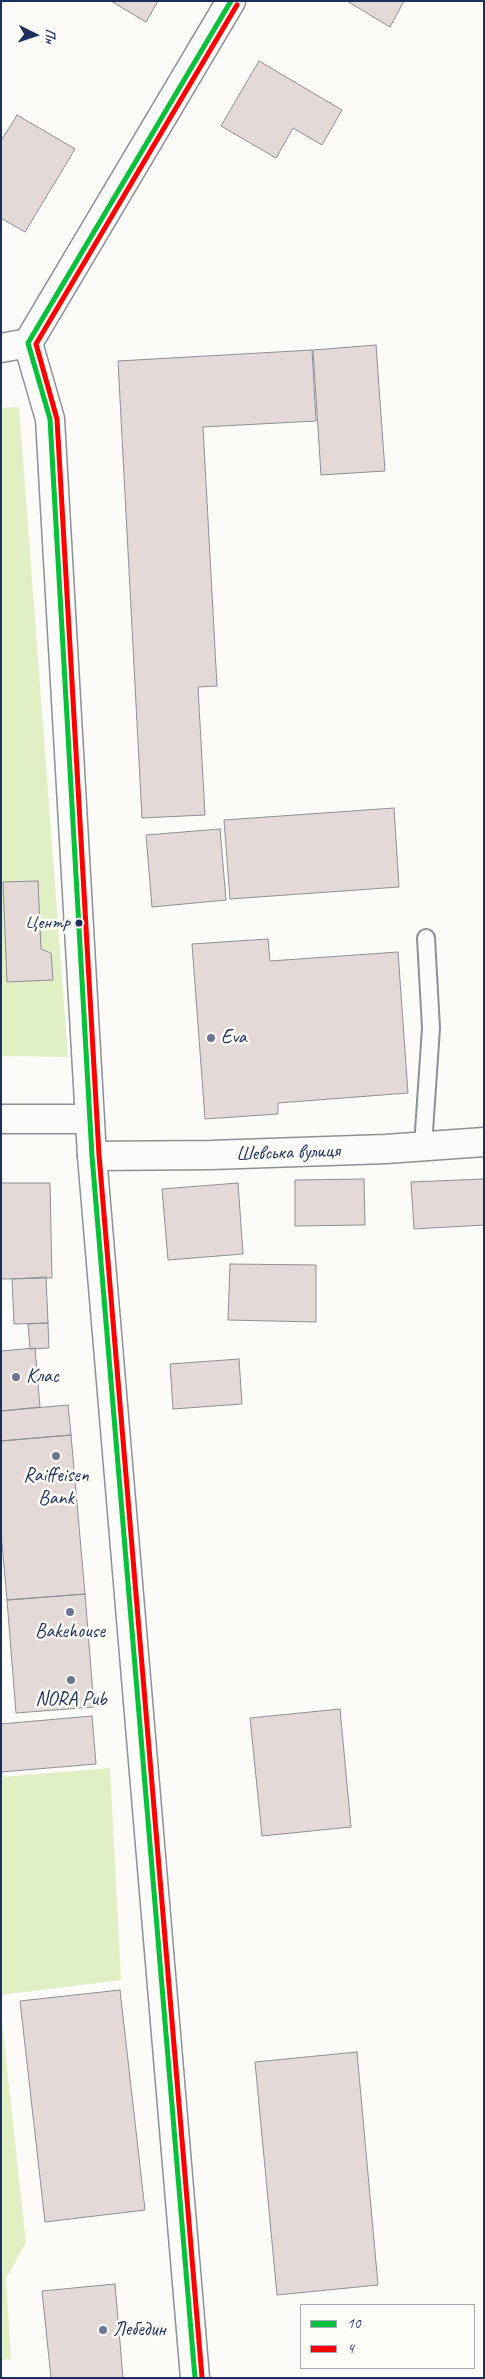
<!DOCTYPE html>
<meta charset="utf-8">
<style>
body{margin:0}
#map{position:relative;width:485px;height:2379px;overflow:hidden;background:#fcfbf8;font-family:Caveat,sans-serif}
canvas{display:block}
.frame{position:absolute;inset:0;border:2px solid #1b2f5e;pointer-events:none}
.legend{position:absolute;left:300px;top:2304px;width:175px;height:65px;box-sizing:border-box;background:#fdfcf7;border:1px solid #a3aaba;margin:0;padding:6px 9px;list-style:none;font-size:15px;color:#1b2f5e}
.legend li{display:flex;align-items:center;gap:10px;height:25px}
.legend b{width:25px;border:1px solid #a3aaba}
.north{position:absolute;left:10px;top:10px;width:50px;height:50px;-webkit-text-stroke:4px #fdfcf7;paint-order:stroke;rotate:94deg;font-size:14px;font-weight:700;line-height:20px;text-align:center;color:#1b2f5e}
.north::after{content:'';display:block;margin:auto;width:18px;height:22px;background:#1b2f5e;clip-path:polygon(50% 0,100% 100%,50% 72%,0 100%)}
</style>
<div id="map">
<canvas width="485" height="2379"></canvas>
<div class="frame"></div>
<ul class="legend">
<li><b style="height:6px;background:#08c13a"></b>10</li>
<li><b style="height:6px;background:#f00"></b>4</li>
</ul>
<div class="north">Пн</div>
</div>
<script>
const context = document.querySelector('canvas').getContext('2d');
context.lineJoin = 'round';
function fill(path, color) {
  context.fillStyle = color;
  context.fill(path, 'evenodd');
}
function poly(rows) {
  const path = new Path2D();
  for (const r of rows) {
    path.moveTo(r[0], r[1]);
    for (let i = 2; i < r.length; i += 2) path.lineTo(r[i], r[i + 1]);
  }
  return path;
}
function trace(path, color, width, dash) {
  context.strokeStyle = color;
  context.lineWidth = width;
  context.lineCap = dash ? 'butt' : 'round';
  context.setLineDash(dash || []);
  context.stroke(path);
}
function drawText(font, color, halo, rows, align = 'center') {
  context.font = font + ' Caveat,sans-serif';
  context.lineWidth = 5;
  context.setLineDash([]);
  context.textBaseline = 'middle';
  context.strokeStyle = halo;
  context.fillStyle = color;
  for (const [text, x, y, turn = 0] of rows) {
    context.save();
    context.translate(x, y);
    context.rotate((+turn || 0) * Math.PI / 180);
    context.textAlign = isNaN(turn) ? turn : align;
    if (halo) context.strokeText(text, 0, 0);
    context.fillText(text, 0, 0);
    context.restore();
  }
}
fill(poly([
 [19,407,68,1057,1,1056,1,408],
 [110,1768,121,1980,1,1995,1,1777],
 [1,2013,26,2243,6,2278,11,2359,1,2360]
]), '#e1efc5');
const building = poly([
 [111,1,158,1,146,22,111,1],
 [347,1,404,1,390,27,347,1],
 [259,61,342,110,322,145,293,128,276,158,221,126,259,61],
 [17,115,75,149,25,232,1,218,1,141,17,115],
 [376,345,385,471,321,475,313,350,376,345],
 [312,350,316,421,203,427,217,686,198,687,205,815,142,818,118,361,312,350],
 [394,808,399,887,230,899,224,820,394,808],
 [220,829,226,900,152,907,146,835,220,829],
 [38,881,41,949,51,953,53,980,7,982,3,882,38,881],
 [268,939,270,961,398,952,408,1093,278,1103,278,1114,205,1119,192,944,268,939],
 [364,1179,365,1225,295,1226,295,1180,364,1179],
 [484,1179,484,1225,414,1229,411,1182,484,1179],
 [1,1183,50,1183,52,1278,1,1279,1,1183],
 [238,1183,243,1254,168,1260,162,1189,238,1183],
 [230,1264,316,1265,316,1322,228,1320,230,1264],
 [46,1277,48,1323,14,1324,12,1279,46,1277],
 [48,1323,49,1348,30,1349,28,1324,48,1323],
 [35,1348,40,1407,1,1411,1,1351,35,1348],
 [239,1359,242,1404,173,1409,170,1364,239,1359],
 [68,1405,71,1435,1,1441,1,1411,68,1405],
 [71,1435,85,1594,7,1600,1,1532,1,1441,71,1435],
 [85,1594,94,1707,16,1713,7,1600,85,1594],
 [340,1709,351,1827,262,1836,250,1718,340,1709],
 [92,1716,96,1764,1,1772,1,1724,92,1716],
 [120,1990,145,2210,45,2222,20,2001,120,1990],
 [357,2052,378,2285,277,2295,255,2062,357,2052],
 [115,2284,123,2378,51,2378,42,2291,115,2284]
]);
fill(building, '#e4d9d6');
trace(building, '#8c9097', 1);
const lane = poly([
 [423,1146,431,1028,426,938]
]);
const street = poly([
 [92,1156,211,1155,386,1149,484,1142]
]);
const secondary = poly([
 [28,343,50,419,92,1156,195,2378],
 [28,343,231,1],
 [1,348,28,343],
 [1,1119,90,1119]
]);
trace(lane, '#8c9097', 20);
trace(street, '#8c9097', 31);
trace(secondary, '#8c9097', 31);
trace(lane, '#fbfbf9', 16);
trace(street, '#fbfbf9', 28);
trace(secondary, '#fbfbf9', 28);
trace(poly([
 [195,2378,92,1156,50,419,28,343,231,1]
]), '#08c13a', 5);
trace(poly([
 [202,2377,99,1155,57,419,36,344,237,5]
]), '#f00', 5);
for (const [x, y, r, color] of [
 [79,923,4.5,"#1b2f5e"],
 [211,1038,5,"#6a7694"],
 [16,1377,5,"#6a7694"],
 [56,1456,5,"#6a7694"],
 [70,1612,5,"#6a7694"],
 [71,1680,5,"#6a7694"],
 [103,2330,5,"#6a7694"]
]) {
  const dot = new Path2D();
  dot.arc(x, y, r, 0, 2 * Math.PI);
  context.fillStyle = color;
  context.fill(dot);
  trace(dot, '#fdfcf7', 2);
}
drawText('19px', '#1b2f5e', '#fdfcf7', [
 ["Центр",70,923]
], 'right');
drawText('20px', '#1b2f5e', '#fdfcf7', [
 ["Eva",221,1038],
 ["Клас",26,1377],
 ["Raiffeisen",56,1476,"center"],
 ["Bank",56,1499,"center"],
 ["Bakehouse",70,1632,"center"],
 ["NORA Pub",71,1700,"center"],
 ["Лебедин",113,2330]
], 'left');
drawText('20px', '#1b2f5e', '#fdfcf7', [
 ["Шевська вулиця",288,1153,-2]
]);
</script>
